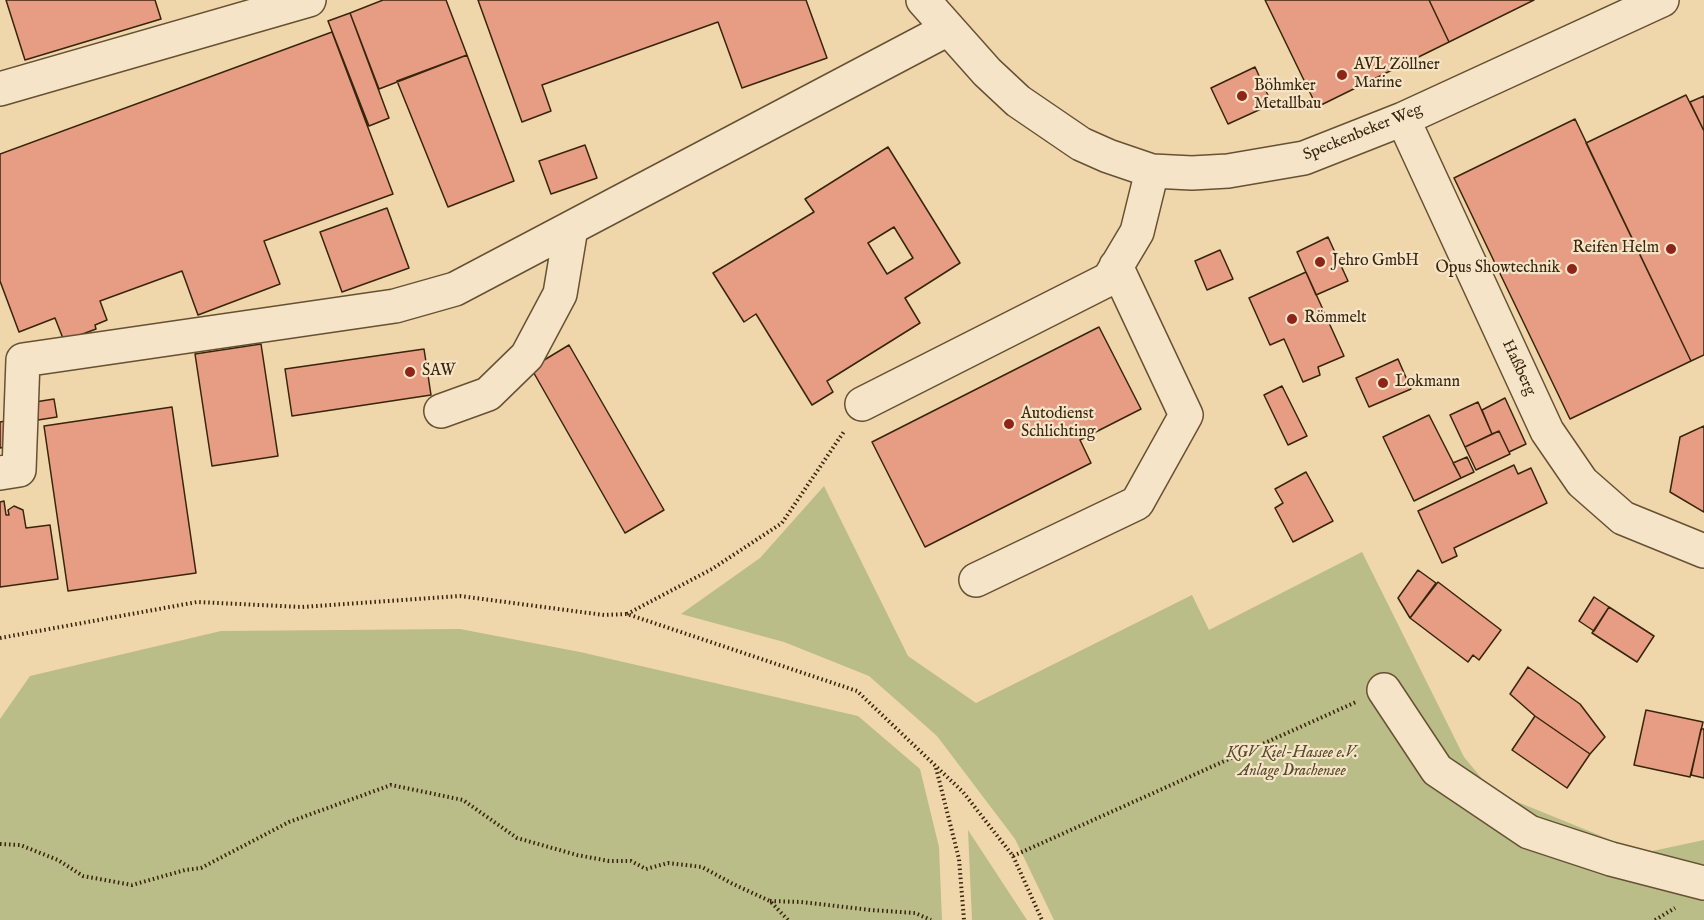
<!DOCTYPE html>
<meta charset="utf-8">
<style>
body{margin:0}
canvas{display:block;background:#efd6ab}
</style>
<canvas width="1704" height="920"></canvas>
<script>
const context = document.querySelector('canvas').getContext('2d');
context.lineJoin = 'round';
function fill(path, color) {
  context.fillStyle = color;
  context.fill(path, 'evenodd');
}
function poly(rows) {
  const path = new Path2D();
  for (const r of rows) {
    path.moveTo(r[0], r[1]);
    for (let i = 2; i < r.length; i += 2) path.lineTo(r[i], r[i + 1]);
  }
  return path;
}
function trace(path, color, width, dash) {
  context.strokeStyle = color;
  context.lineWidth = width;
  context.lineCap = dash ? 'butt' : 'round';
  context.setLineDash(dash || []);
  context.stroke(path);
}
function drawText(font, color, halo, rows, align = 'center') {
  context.font = font + ' "IM FELL English",serif';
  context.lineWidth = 4.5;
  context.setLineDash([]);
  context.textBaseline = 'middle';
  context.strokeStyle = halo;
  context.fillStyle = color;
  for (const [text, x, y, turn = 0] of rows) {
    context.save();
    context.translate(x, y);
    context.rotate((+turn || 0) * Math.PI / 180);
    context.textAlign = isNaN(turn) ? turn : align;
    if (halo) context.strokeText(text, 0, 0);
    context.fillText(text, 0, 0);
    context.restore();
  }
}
fill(poly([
 [824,486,908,656,976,703,1192,595,1209,630,1362,552,1464,757,1493,792,1643,853,1704,840,1704,920,1054,920,1015,839,937,736,869,676,784,642,681,614,760,558],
 [460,629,580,652,858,716,920,769,939,847,942,920,0,920,0,719,30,676,221,631],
 [968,830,1027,920,972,920]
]), '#babd88');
const building = poly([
 [6,0,155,0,161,19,25,60,6,0],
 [383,0,446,0,467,55,379,89,350,13,383,0],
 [478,0,806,0,827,58,742,88,718,22,542,85,551,111,522,122,478,0],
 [1265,0,1429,0,1449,42,1317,107,1265,0],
 [1429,0,1534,0,1449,42,1429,0],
 [350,13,389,118,369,126,328,21,350,13],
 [332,32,393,194,264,241,280,284,198,315,182,271,100,301,107,320,95,325,96,329,64,341,55,318,19,332,0,281,0,154,332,32],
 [467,55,514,181,448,207,397,81,467,55],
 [1255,67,1272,104,1228,124,1211,88,1255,67],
 [1686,95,1704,131,1704,355,1691,361,1586,143,1686,95],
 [1704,96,1704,131,1690,102,1704,96],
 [1575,119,1691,361,1570,419,1454,178,1575,119],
 [585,145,597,178,551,194,539,161,585,145],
 [888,147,960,263,905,298,920,323,827,381,833,392,812,405,756,314,744,322,713,273,814,212,805,199,888,147],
 [894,227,913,258,887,274,868,243,894,227],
 [387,208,409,268,342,292,320,232,387,208],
 [1328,237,1348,281,1316,295,1297,252,1328,237],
 [1220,250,1233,279,1207,290,1195,261,1220,250],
 [1306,272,1344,356,1318,367,1320,375,1303,382,1284,339,1270,345,1249,298,1306,272],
 [1099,327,1141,409,1080,440,1091,463,925,547,872,442,1099,327],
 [261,344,278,456,212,466,195,354,261,344],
 [569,345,664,510,625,533,531,368,569,345],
 [424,349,431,395,292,416,285,369,424,349],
 [1398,359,1411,389,1369,407,1356,378,1398,359],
 [1282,386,1307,436,1288,445,1264,395,1282,386],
 [1505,398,1526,444,1509,452,1499,431,1492,434,1482,410,1505,398],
 [54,399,57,417,38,420,35,402,54,399],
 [1478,402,1492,434,1465,447,1450,415,1478,402],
 [172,407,196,573,68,591,44,426,172,407],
 [1429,415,1461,478,1414,501,1383,437,1429,415],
 [6,421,10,446,0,448,0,422,6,421],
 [1704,426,1704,512,1670,492,1680,437,1704,426],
 [1499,431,1510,454,1476,470,1465,447,1499,431],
 [1467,457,1474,472,1461,478,1453,463,1467,457],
 [1514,465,1518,474,1531,468,1547,503,1454,548,1457,556,1442,563,1418,511,1514,465],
 [1306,472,1333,521,1293,542,1275,508,1283,503,1275,489,1306,472],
 [4,501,6,515,9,515,8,510,14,506,23,510,26,528,50,525,58,579,0,587,0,502,4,501],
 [1418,570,1436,583,1410,618,1398,598,1418,570],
 [1438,582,1501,630,1479,660,1473,655,1468,662,1410,618,1438,582],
 [1594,597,1609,607,1594,631,1579,621,1594,597],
 [1609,607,1654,636,1637,662,1592,633,1609,607],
 [1528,667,1580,704,1605,737,1590,754,1535,716,1510,694,1528,667],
 [1646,710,1703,722,1690,777,1634,765,1646,710],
 [1535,716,1590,754,1567,788,1512,750,1535,716],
 [1701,729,1704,729,1704,778,1691,775,1701,729]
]);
fill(building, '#e69d84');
trace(building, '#38250b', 1.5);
const minor = poly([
 [923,0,987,72,1018,101,1081,144,1108,156,1152,171,1192,173,1228,171,1304,158,1403,119,1662,0],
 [0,89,309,0],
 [1403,119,1547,431,1582,482,1623,518,1704,551],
 [862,404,1109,279,1137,232,1152,171],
 [441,411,488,394,527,356,560,294,571,228],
 [0,473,19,470,23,360,395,306,455,289,948,29],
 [976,580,1137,503,1186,415,1116,266],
 [1384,690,1437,770,1529,832,1611,859,1704,883]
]);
trace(minor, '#665133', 36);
trace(poly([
 [627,614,712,569,782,523,845,430],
 [0,638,197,602,302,607,460,596,604,615,627,614,857,691,963,792,1013,856,1042,920],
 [936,768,959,859,964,920],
 [0,844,20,845,58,860,83,876,132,885,185,870,201,868,289,822,391,785,463,800,517,838,577,855,609,861,631,861,646,869,668,863,702,867,733,884,770,901,788,920],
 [1013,856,1356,702],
 [770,901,801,902,871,910,915,913,931,920],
 [1655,920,1675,908]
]), '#38250b', 4, [1.5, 3]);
trace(minor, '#f5e4c8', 33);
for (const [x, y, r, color] of [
 [1342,75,6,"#8f2418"],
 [1242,96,6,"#8f2418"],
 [1671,249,6,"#8f2418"],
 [1320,262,6,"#8f2418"],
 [1572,269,6,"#8f2418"],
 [1292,319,6,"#8f2418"],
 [410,372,6,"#8f2418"],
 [1383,383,6,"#8f2418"],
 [1009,424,6,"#8f2418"]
]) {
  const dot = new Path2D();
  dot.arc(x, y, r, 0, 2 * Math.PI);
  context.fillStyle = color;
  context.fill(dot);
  trace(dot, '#f5e4c8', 2);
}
drawText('16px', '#38250b', '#f5e4c8', [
 ["AVL Zöllner",1354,66],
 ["Marine",1354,84],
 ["Böhmker",1254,87],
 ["Metallbau",1254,105],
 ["Reifen Helm",1659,249,"right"],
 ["Jehro GmbH",1332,262],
 ["Opus Showtechnik",1560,269,"right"],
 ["Römmelt",1304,319],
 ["SAW",422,372],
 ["Lokmann",1395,383],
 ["Autodienst",1021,415],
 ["Schlichting",1021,433]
], 'left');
drawText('16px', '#38250b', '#f5e4c8', [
 ["Speckenbeker Weg",1363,133,-22],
 ["Haßberg",1518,368,65]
]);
drawText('italic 16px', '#584b2a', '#f5e4c8', [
 ["KGV Kiel-Hassee e.V.",1292,754],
 ["Anlage Drachensee",1292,772]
]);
</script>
